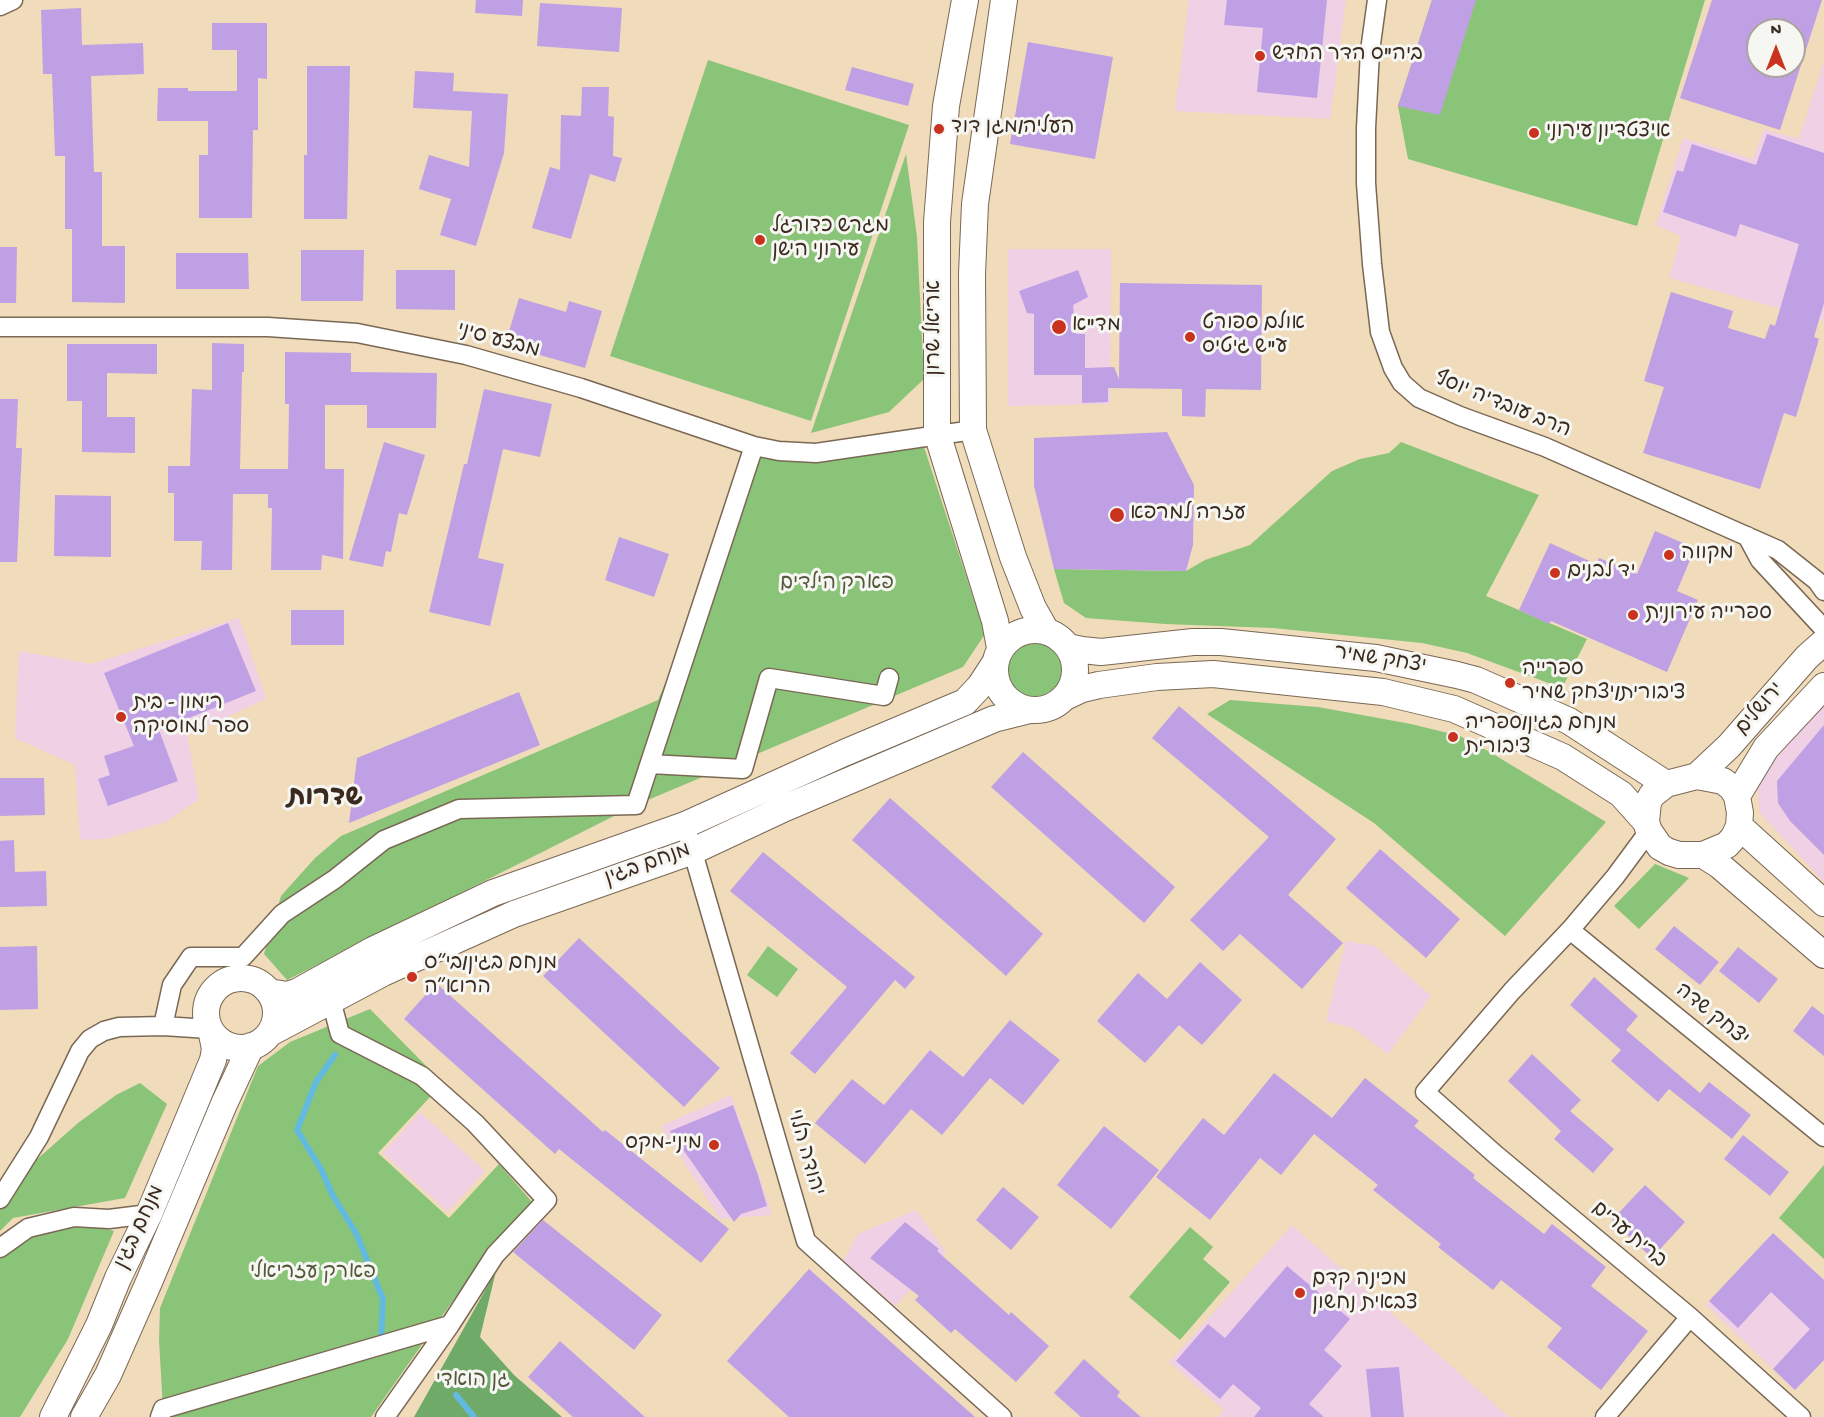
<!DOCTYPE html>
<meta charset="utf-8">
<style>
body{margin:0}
#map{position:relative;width:1824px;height:1417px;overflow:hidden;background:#f0dbba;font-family:"Gochi Hand",sans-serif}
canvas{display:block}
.north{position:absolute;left:1746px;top:18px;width:60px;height:60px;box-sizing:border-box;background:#f6f6f2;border:2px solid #aba49d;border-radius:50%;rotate:0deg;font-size:16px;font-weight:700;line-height:24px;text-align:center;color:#3b2a1e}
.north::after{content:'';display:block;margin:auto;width:21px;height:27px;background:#c8321e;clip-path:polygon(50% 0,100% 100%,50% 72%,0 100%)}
</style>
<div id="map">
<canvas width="1824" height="1417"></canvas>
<div class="north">N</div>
</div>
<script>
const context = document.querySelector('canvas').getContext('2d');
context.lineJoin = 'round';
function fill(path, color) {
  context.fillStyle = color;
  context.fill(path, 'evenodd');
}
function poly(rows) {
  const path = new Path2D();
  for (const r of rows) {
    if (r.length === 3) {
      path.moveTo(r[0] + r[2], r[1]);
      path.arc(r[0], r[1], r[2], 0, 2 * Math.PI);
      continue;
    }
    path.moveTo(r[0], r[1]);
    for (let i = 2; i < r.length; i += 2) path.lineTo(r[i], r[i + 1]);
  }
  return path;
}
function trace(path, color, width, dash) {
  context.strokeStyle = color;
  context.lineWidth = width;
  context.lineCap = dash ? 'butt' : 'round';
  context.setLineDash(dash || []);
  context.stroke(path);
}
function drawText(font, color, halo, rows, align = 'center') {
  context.font = font + ' "Gochi Hand","Playpen Sans Hebrew",sans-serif';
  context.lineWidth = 6;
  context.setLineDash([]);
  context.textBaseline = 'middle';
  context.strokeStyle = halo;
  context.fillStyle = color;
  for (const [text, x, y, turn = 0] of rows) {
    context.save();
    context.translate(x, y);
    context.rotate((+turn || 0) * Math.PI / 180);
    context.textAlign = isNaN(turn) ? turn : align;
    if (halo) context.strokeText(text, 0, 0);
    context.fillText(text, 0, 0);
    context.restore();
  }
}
fill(poly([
 [1189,0,1346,0,1330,119,1175,111],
 [1824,62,1824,321,1669,278,1681,236,1656,225,1683,138,1753,159,1764,129,1799,139],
 [1008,249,1111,249,1110,404,1008,406],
 [239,618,266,699,187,735,199,799,166,822,105,839,80,840,75,765,15,738,19,651,91,664],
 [1824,702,1824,880,1823,881,1760,813,1757,786,1766,768],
 [1346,941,1375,946,1431,996,1388,1054,1353,1028,1326,1021],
 [731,1095,772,1215,720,1219,661,1126],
 [420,1112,485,1171,448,1212,383,1153],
 [916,1210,946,1252,895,1306,843,1261,858,1234],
 [1292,1225,1509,1417,1218,1417,1224,1410,1169,1362],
 [1773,1233,1824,1280,1824,1360,1795,1390,1706,1305]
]), '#f0d0e5');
fill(poly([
 [1432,0,1705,0,1637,226,1408,159,1398,106],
 [708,60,909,125,811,421,610,356],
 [906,154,917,237,924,379,889,412,811,433],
 [1401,442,1539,495,1486,596,1587,639,1562,688,1467,653,1422,643,1273,628,1165,624,1086,618,1064,603,1054,569,1186,571,1205,560,1250,545,1332,471,1360,459,1389,453],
 [924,447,985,634,963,667,636,805,287,980,264,954,281,896,315,858,341,836,658,700,711,574,744,452,809,459],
 [1034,667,32],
 [1230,700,1318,707,1411,724,1460,736,1488,751,1606,822,1505,936,1374,823,1207,714],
 [1655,864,1689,878,1639,929,1614,906],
 [768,946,798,969,777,997,747,975],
 [370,1009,443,1083,378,1153,449,1218,499,1164,533,1203,473,1272,371,1417,160,1417,163,1409,159,1340,160,1308,258,1066,290,1042],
 [140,1083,167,1104,125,1198,13,1218,0,1231,0,1192,78,1123,116,1095],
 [1824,1165,1824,1259,1779,1218],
 [79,1222,114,1231,68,1339,20,1417,0,1417,0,1254,28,1237],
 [1190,1227,1213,1247,1203,1259,1230,1282,1180,1340,1129,1297]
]), '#8ac478');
fill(poly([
 [496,1271,480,1337,514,1375,562,1417,414,1417]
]), '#6faa68');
trace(poly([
 [335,1055,316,1082,297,1130,321,1169,333,1196,356,1233,383,1299,381,1342],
 [456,1395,474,1417]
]), '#63bae0', 6);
fill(poly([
 [476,0,523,0,522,16,475,13],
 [1227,0,1327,0,1317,98,1257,92,1263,28,1224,25],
 [1432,0,1476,0,1440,115,1398,106],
 [1712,0,1822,0,1780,130,1680,98],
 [1758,30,1794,30,1794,66,1758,66],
 [540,3,622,8,619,52,537,46],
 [81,8,82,45,143,43,144,74,91,76,94,172,102,172,102,246,125,246,125,303,72,302,72,229,65,229,65,156,55,156,52,74,43,74,41,10],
 [212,23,267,23,267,79,258,78,258,130,253,130,252,218,199,218,199,155,208,155,208,121,157,121,158,88,188,88,188,91,237,91,237,50,212,50],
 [1028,42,1113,57,1095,159,1010,144],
 [307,66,350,66,347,219,304,219,304,155,307,155],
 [852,67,914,84,908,106,845,90],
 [415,71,454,73,453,91,508,94,504,153,476,246,440,235,451,199,419,189,429,155,469,167,472,111,413,108],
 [582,87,609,87,608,116,614,117,613,156,622,158,615,182,590,174,571,239,532,228,550,167,560,170,561,115,581,116],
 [1767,134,1824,153,1824,303,1814,337,1819,339,1796,417,1784,413,1760,489,1643,453,1664,387,1644,381,1671,292,1733,311,1728,328,1765,339,1770,324,1775,326,1799,244,1740,224,1736,237,1663,212,1677,170,1683,172,1692,144,1756,165],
 [0,247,17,247,16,303,0,303],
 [301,250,364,250,363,301,301,301],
 [176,253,248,253,249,289,176,289],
 [396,270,455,270,455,310,396,309],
 [1078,270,1088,297,1073,305,1076,334,1085,334,1085,368,1114,367,1119,379,1120,283,1262,285,1261,390,1206,389,1205,417,1182,416,1182,389,1108,388,1108,402,1082,403,1082,375,1034,375,1034,314,1027,313,1019,291],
 [519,298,566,312,569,301,602,311,585,368,505,345],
 [212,343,244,344,244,372,242,372,240,469,288,469,289,404,285,404,285,352,351,353,351,372,437,373,436,428,367,428,367,405,325,405,325,469,344,469,343,559,322,555,321,570,271,570,272,508,268,508,268,494,233,494,232,570,201,570,202,541,174,541,174,493,168,493,168,466,190,466,192,389,212,390],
 [67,344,157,344,157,374,107,373,107,417,135,417,135,453,82,452,82,401,67,401],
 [484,389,552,404,540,457,503,449,478,558,504,564,490,626,429,612,464,464,467,464],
 [0,399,18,399,16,448,22,448,17,562,0,562],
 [1167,432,1194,485,1193,545,1186,571,1054,569,1034,486,1034,438],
 [384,442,425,455,407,515,399,513,391,552,386,551,383,567,349,560],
 [55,495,111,496,111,557,54,556],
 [1655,531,1695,548,1677,591,1698,600,1667,672,1551,621,1549,624,1519,610,1550,543,1596,564,1599,558,1637,574],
 [619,537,669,554,654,597,605,580],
 [291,610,344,610,344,645,291,645],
 [228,623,256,691,159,730,178,781,108,806,98,779,110,775,104,756,134,746,104,673],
 [519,692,540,745,349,823,357,758],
 [1179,706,1336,839,1288,895,1343,943,1302,989,1240,934,1223,951,1190,920,1269,837,1152,738],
 [1824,725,1824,855,1790,821,1778,803,1777,781],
 [1023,752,1175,887,1144,923,991,787],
 [0,778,44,778,45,815,0,816],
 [890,798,1043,934,1006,976,852,840],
 [14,840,15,872,46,871,47,906,0,907,0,841],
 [1380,849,1460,919,1426,958,1346,888],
 [763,852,915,977,905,989,895,980,815,1074,790,1053,847,987,730,891],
 [1674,926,1719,962,1700,985,1655,949],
 [579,938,720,1068,684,1107,543,976],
 [37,946,38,1009,0,1010,0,947],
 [1738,947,1778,979,1759,1003,1719,971],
 [1200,962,1242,1000,1202,1045,1179,1025,1145,1063,1097,1021,1138,973,1167,999],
 [1594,977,1638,1016,1626,1030,1700,1093,1709,1082,1751,1115,1732,1139,1669,1089,1658,1102,1611,1061,1621,1050,1570,1005],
 [436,983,603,1132,605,1130,729,1229,701,1263,559,1149,555,1154,404,1019],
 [1812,1006,1824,1015,1824,1056,1793,1031],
 [1010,1020,1060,1060,1023,1105,990,1078,942,1135,911,1109,865,1164,815,1123,852,1079,884,1105,930,1050,963,1077],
 [1532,1054,1581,1100,1570,1111,1614,1149,1593,1173,1554,1139,1561,1131,1508,1081],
 [1274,1073,1332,1118,1365,1078,1419,1121,1414,1126,1475,1175,1473,1178,1544,1234,1552,1224,1606,1267,1591,1286,1648,1331,1601,1390,1547,1347,1562,1328,1501,1280,1493,1290,1438,1247,1441,1244,1373,1190,1378,1185,1314,1134,1281,1175,1260,1158,1210,1220,1156,1177,1203,1118,1224,1135],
 [733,1105,758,1175,767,1206,741,1214,734,1222,670,1131],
 [1104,1126,1159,1170,1111,1229,1057,1185],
 [1743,1135,1789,1172,1770,1196,1724,1159],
 [1645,1185,1685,1222,1652,1258,1612,1220],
 [1003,1187,1039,1217,1011,1250,976,1220],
 [543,1220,662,1315,634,1350,513,1252],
 [905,1222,939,1249,937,1251,1009,1315,1011,1312,1049,1346,1016,1382,955,1329,951,1333,915,1300,919,1296,870,1258],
 [1773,1233,1824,1280,1824,1360,1795,1390,1773,1369,1810,1329,1771,1292,1738,1328,1709,1301],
 [1287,1266,1350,1319,1324,1350,1342,1366,1309,1404,1324,1417,1254,1417,1261,1408,1233,1384,1220,1399,1176,1361,1208,1324,1225,1338],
 [809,1269,975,1417,789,1417,727,1361],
 [560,1341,645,1417,573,1417,528,1377],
 [1084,1359,1120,1392,1117,1396,1141,1417,1081,1417,1054,1393],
 [1399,1367,1404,1417,1371,1417,1366,1369]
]), '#c0a0e4');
const street = poly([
 [1377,0,1370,51,1366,128,1366,183,1372,264,1380,332,1393,368,1402,383,1419,398,1460,416,1545,447,1778,550,1817,581,1824,591],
 [0,6,13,0],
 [0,327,268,327,357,333,466,355,581,388,754,446,779,451,816,453,973,430],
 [1747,536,1760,560,1824,629],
 [650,764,743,769,769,678,884,696,889,678],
 [685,825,806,1241,1002,1417],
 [1649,831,1615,877,1570,930,1512,991,1425,1092,1496,1155,1690,1317,1801,1417],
 [1570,930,1824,1137],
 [331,1000,340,1034,422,1076,475,1123,547,1200,495,1255,450,1325,385,1417],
 [163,1026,172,985,191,957,243,957,282,914,335,879,384,840,459,809,636,805,754,446],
 [0,1199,39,1137,80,1051,90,1039,104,1031,119,1027,163,1026,209,1029],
 [0,1248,28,1228,74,1217,109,1219,149,1214],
 [160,1417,163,1409,450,1325],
 [1605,1417,1690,1317]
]);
const secondary = poly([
 [965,0,946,106,937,222,937,433,995,621,1000,648],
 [1004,0,975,204,972,274,973,430,1013,557,1033,608,1046,631],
 [1035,670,40],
 [1068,647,1082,650,1101,652,1193,642,1221,642,1376,658,1457,675,1476,680,1569,721,1666,784],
 [1065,697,1082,689,1099,685,1157,677,1213,674,1383,692,1454,709,1563,757,1621,794,1646,822],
 [1697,776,1723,781,1732,788,1737,796,1740,813,1739,826,1734,837,1727,845,1703,855,1679,855,1669,852,1660,847,1649,831,1646,822,1648,802,1652,795,1666,784,1697,776],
 [1697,776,1729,746,1807,657,1824,642],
 [1737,796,1766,748,1824,686],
 [1739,826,1824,903],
 [1703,855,1719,865,1824,955],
 [241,1013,35],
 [269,992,287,995,297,992,373,950,493,893,685,825,844,753,965,702,980,686,995,663],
 [272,1032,383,973,514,914,693,851,785,808,994,719,1030,710],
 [53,1417,99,1325,118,1278,149,1214,213,1060,215,1049,212,1034],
 [84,1417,108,1375,149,1282,224,1104,251,1046]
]);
trace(street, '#7a6855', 21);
trace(secondary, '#7a6855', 28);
trace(street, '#fff', 18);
trace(secondary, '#fff', 26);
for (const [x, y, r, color] of [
 [1260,56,6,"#c8321e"],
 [939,129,6,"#c8321e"],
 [1534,133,6,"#c8321e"],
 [760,240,6,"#c8321e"],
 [1059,327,8,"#c8321e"],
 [1190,337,6,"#c8321e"],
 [1117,515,8,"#c8321e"],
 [1669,555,6,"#c8321e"],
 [1555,573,6,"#c8321e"],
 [1633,615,6,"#c8321e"],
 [1510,683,6,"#c8321e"],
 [121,717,6,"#c8321e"],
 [1453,737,6,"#c8321e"],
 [412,977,6,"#c8321e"],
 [714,1145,6,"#c8321e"],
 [1300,1293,6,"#c8321e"]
]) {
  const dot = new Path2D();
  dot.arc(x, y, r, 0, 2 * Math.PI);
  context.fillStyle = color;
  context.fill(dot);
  trace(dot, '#f6f6f2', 2);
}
drawText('21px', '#3b2a1e', '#f6f6f2', [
 ["ביה\"ס הדר החדש",1272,56],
 ["העליה/מגן דוד",951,129],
 ["איצטדיון עירוני",1546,133],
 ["מגרש כדורגל",772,228],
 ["עירוני הישן",772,252],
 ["אולם ספורט",1202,325],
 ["ע\"ש גיטיס",1202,349],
 ["מד\"א",1072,327],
 ["עזרה למרפא",1130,515],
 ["מקווה",1681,555],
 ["יד לבנים",1567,573],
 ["ספרייה עירונית",1645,615],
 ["ספרייה",1522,671],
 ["ציבורית/יצחק שמיר",1522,695],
 ["רימון - בית",133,705],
 ["ספר למוסיקה",133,729],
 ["מנחם בגין/ספריה",1465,725],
 ["ציבורית",1465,749],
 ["מנחם בגין/בי״ס",424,965],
 ["הרוא״ה",424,989],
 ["מיני-מקס",702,1145,"right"],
 ["מכינה קדם",1312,1281],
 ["צבאית נחשון",1312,1305]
], 'left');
drawText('21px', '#3b2a1e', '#f6f6f2', [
 ["אריאל שרון",936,328,-90],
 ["מבצע סיני",498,342,15],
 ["הרב עובדיה יוסף",1502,406,22],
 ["יצחק שמיר",1380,661,9],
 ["ירושלים",1761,710,-49],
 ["מנחם בגין",648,866,-20],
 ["יצחק שדה",1711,1016,39],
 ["יהודה הלוי",804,1153,74],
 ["מנחם בגין",141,1228,-65],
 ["ברית ערים",1628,1236,40]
]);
drawText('21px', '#535839', '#f6f6f2', [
 ["פארק הילדים",837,585],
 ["פארק עזריאלי",313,1274],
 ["גן הואדי",473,1382]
]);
drawText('bold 27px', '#3b2a1e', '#f6f6f2', [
 ["שדרות",325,800]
]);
</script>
